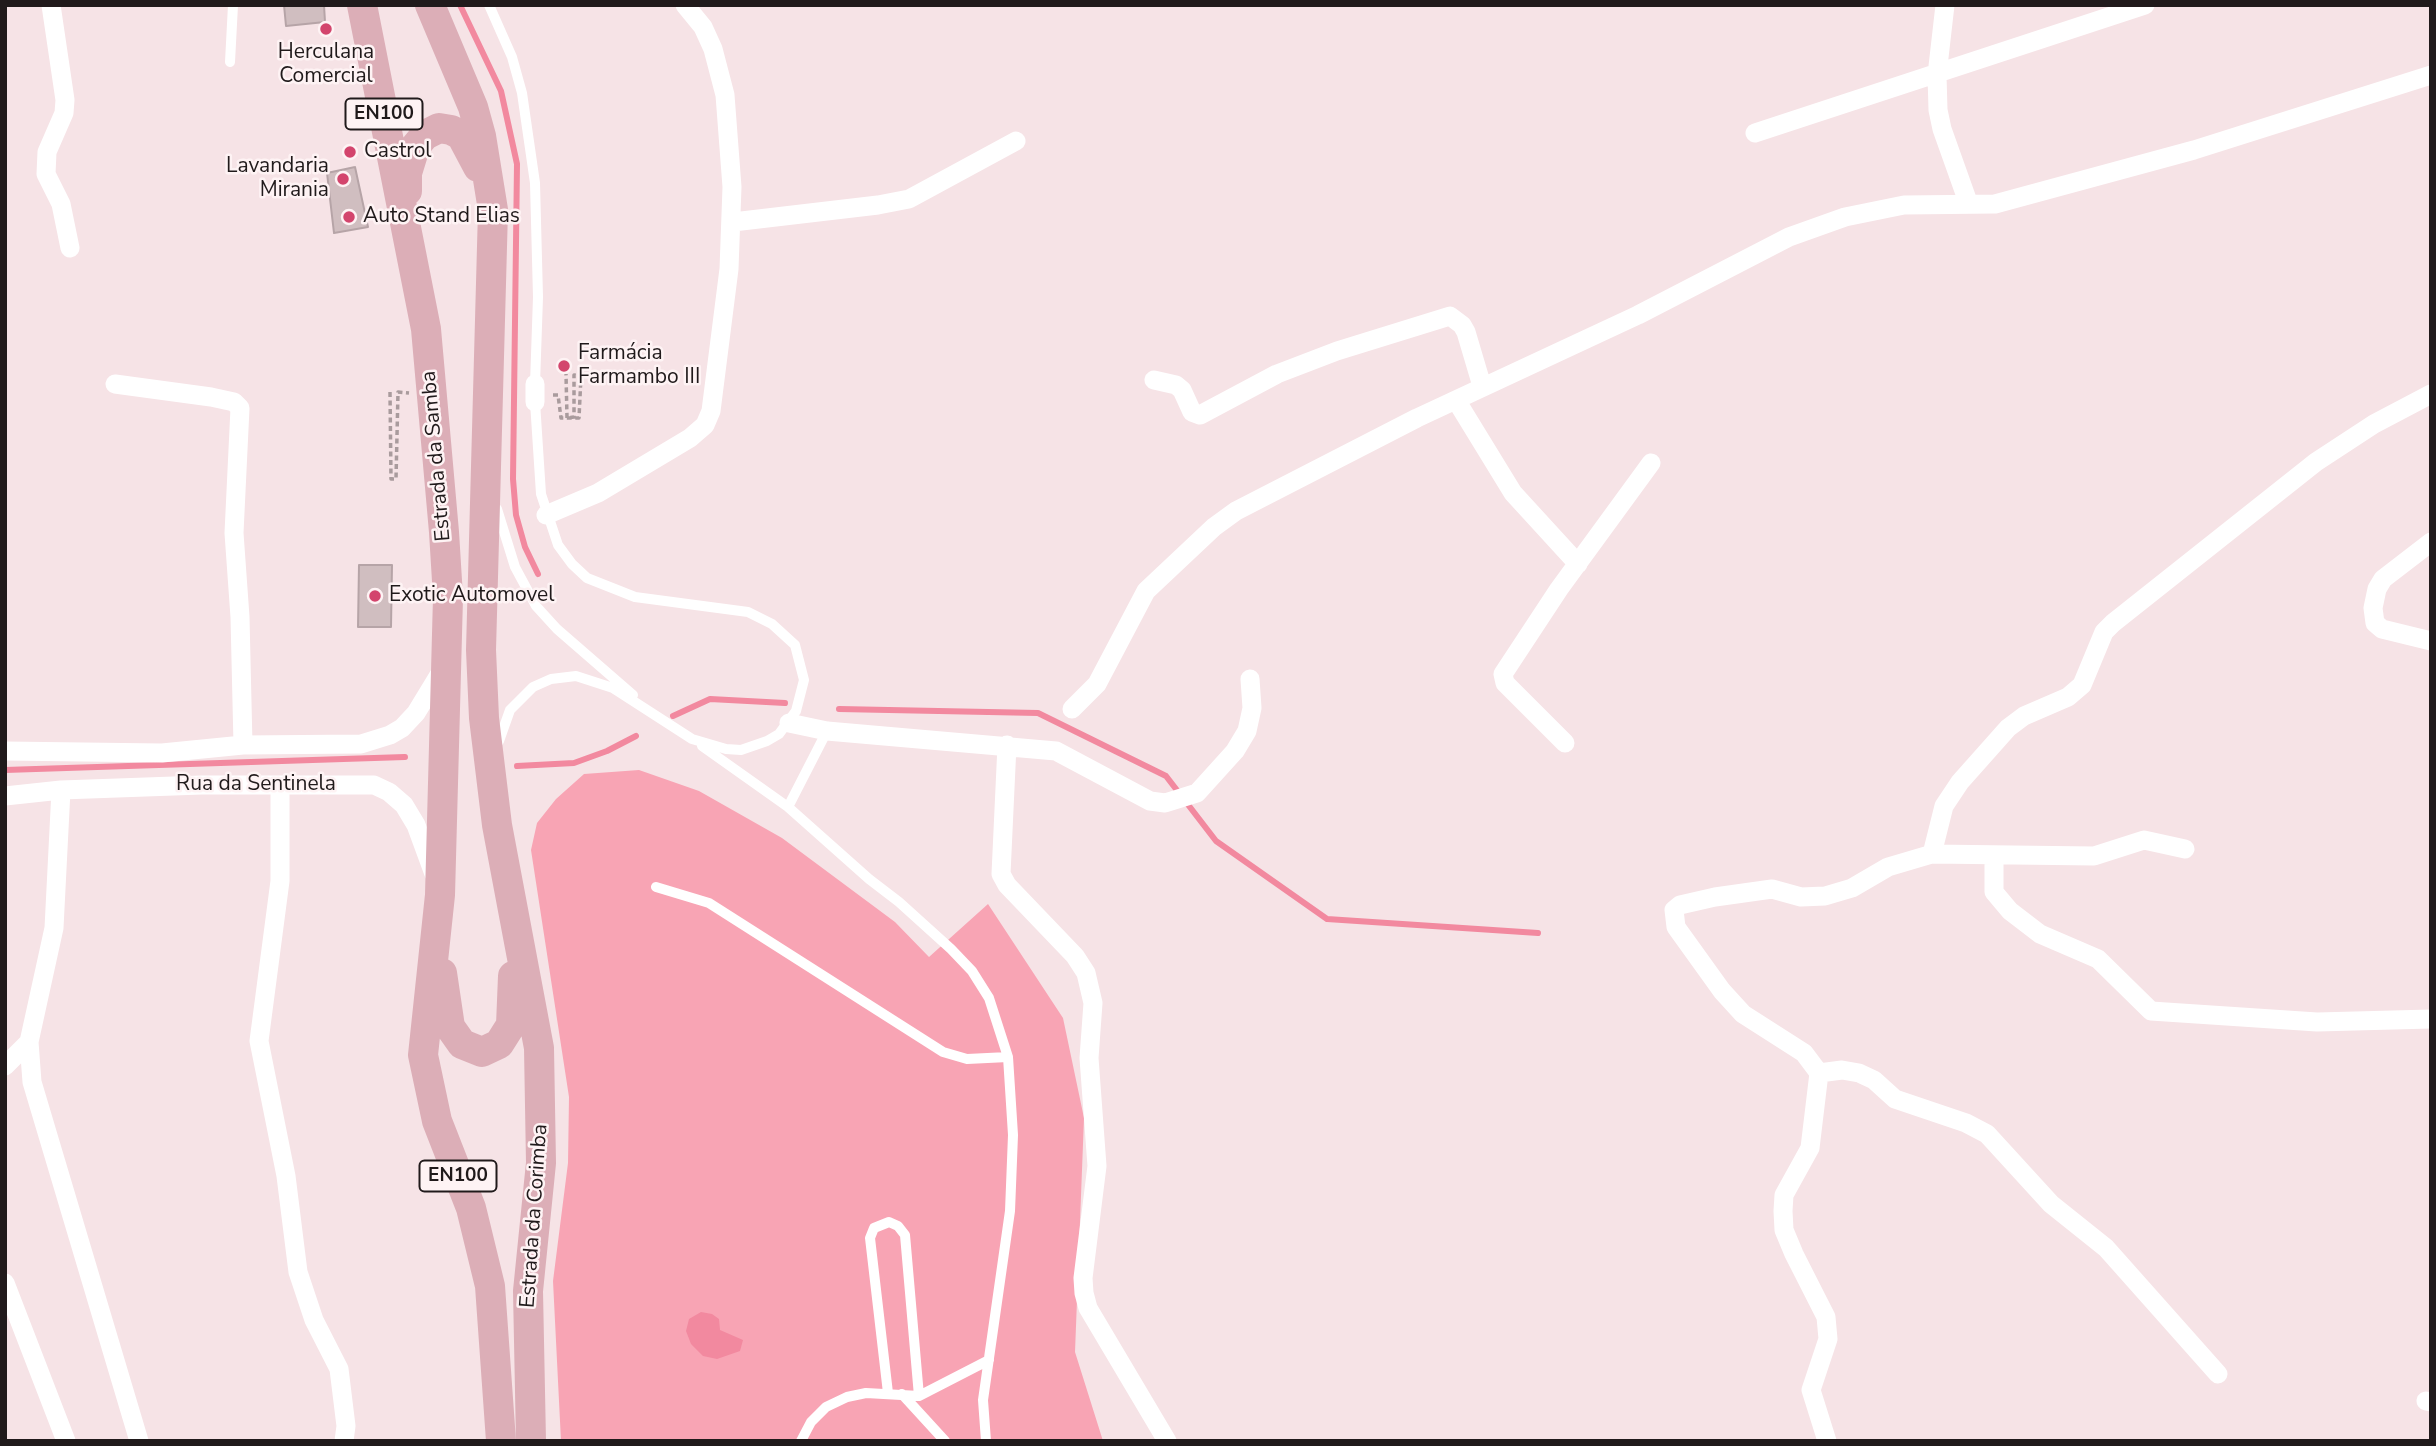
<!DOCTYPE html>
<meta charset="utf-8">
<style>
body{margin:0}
#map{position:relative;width:2436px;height:1446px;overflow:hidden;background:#f6e3e6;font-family:"Nunito Sans",sans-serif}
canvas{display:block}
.frame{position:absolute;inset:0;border:7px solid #201a1b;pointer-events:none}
</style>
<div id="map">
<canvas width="2436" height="1446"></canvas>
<div class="frame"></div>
</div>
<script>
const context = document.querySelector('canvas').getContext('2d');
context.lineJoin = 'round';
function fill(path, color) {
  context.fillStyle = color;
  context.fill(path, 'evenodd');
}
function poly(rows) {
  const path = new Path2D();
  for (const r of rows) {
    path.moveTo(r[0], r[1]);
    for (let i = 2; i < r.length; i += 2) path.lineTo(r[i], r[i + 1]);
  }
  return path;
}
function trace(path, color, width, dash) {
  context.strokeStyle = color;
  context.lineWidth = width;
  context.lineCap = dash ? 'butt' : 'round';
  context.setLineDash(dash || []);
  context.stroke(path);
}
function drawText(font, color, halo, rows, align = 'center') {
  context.font = font + ' "Nunito Sans",sans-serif';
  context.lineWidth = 5;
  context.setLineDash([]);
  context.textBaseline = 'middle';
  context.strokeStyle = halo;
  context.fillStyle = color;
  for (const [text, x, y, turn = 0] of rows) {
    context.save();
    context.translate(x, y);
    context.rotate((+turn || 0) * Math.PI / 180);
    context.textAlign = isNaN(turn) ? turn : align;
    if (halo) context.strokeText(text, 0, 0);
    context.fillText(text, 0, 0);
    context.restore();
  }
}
fill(poly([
 [639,770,699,791,782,838,895,922,929,957,988,904,1063,1018,1084,1118,1075,1352,1103,1441,561,1441,553,1281,568,1163,569,1097,531,850,537,823,556,799,584,774]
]), '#f8a4b4');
fill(poly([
 [701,1312,712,1314,719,1319,720,1330,743,1340,740,1351,717,1359,703,1356,691,1344,686,1331,689,1319]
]), '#f2899f');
trace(poly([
 [460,5,501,91,517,164,513,479,516,515,525,547,538,574],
 [839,709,1038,713,1166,776,1216,841,1327,919,1538,933],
 [673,716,710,699,785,703],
 [517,766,574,763,607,751,636,736],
 [5,770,405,757]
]), '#f2899f', 6);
const building = poly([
 [284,5,324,5,325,22,286,26,284,5],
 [355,167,368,227,334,233,327,173,355,167],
 [359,565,392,565,391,627,358,627,359,565]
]);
fill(building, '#d0bec0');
trace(building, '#b6a4a7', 2);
trace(poly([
 [390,392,391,479,396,479,398,392,409,393],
 [553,395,558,395,561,418,579,418,581,376,574,375,574,417,567,418,566,374]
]), '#a99b9d', 3.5, [5, 3.5]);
trace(poly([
 [489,5,512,57,522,93,535,183,538,297,535,384],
 [230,62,233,5],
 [497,509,515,567,536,606,557,629,633,695],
 [499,741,510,710,533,687,551,679,576,676,613,688,692,739,726,749,741,750,767,741,779,734,796,711,804,680,795,645,772,624,748,612,635,597,587,578,572,564,558,545,541,494,535,402],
 [702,746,788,807,869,879,899,902,951,949,972,971,989,998,1008,1057,1013,1135,1010,1211,983,1400,986,1441],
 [788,807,827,731],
 [656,887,709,903,943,1052,967,1059,1008,1057],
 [888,1393,870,1238,874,1228,889,1222,898,1226,905,1235,919,1396],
 [902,1394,945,1441],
 [801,1441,811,1422,826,1407,847,1397,866,1393,919,1396,989,1360]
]), '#fff', 10);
trace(poly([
 [51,5,65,100,64,113,47,152,46,174,61,204,70,248],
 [1945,5,1937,75,1938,110,1942,129,1968,202],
 [1755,133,2145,5],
 [733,222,878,205,909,199,1016,141],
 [1154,380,1176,385,1182,390,1192,412,1200,415,1277,374,1337,351,1450,316,1462,325,1466,332,1482,386],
 [115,384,211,397,234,402,240,408,234,533,240,617,243,745],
 [535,384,535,402],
 [1456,400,1513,493,1578,564],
 [546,515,598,493,690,438,705,425,711,411,729,269,732,187,725,95,713,49,703,27,685,5],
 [2431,542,2383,579,2377,589,2373,608,2375,623,2382,629,2431,641],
 [1072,709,1097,684,1146,591,1214,527,1236,511,1417,418,1638,315,1789,237,1845,217,1904,205,1995,204,2194,150,2431,75],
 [789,723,827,731,1056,751,1150,801,1165,803,1197,793,1235,751,1247,731,1252,708,1250,679],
 [1565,743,1505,683,1503,674,1559,589,1651,463],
 [1007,745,1001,874,1007,885,1075,956,1086,973,1093,1003,1089,1058,1097,1166,1083,1278,1084,1293,1088,1308,1167,1441],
 [5,751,162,753,243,745,361,744,390,735,402,728,416,713,444,667],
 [280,786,280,881,259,1041,286,1176,298,1272,314,1320,339,1369,346,1426,344,1441],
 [61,790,54,928,29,1042,32,1082,139,1441],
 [5,796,61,790,202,785,374,785,389,792,404,805,416,825,434,874],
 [1932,854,1944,806,1960,782,2008,728,2024,716,2068,697,2082,685,2104,632,2113,623,2316,462,2374,424,2431,394],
 [1994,856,1994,892,2010,911,2040,934,2098,959,2151,1011,2317,1022,2431,1019],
 [5,1066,29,1042],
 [1819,1073,1842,1070,1859,1073,1874,1080,1895,1099,1966,1123,1987,1134,2051,1204,2106,1248,2218,1374],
 [5,1283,66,1441],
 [2426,1401,2431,1402],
 [1827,1441,1811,1390,1828,1339,1826,1317,1794,1254,1784,1230,1783,1211,1784,1195,1810,1148,1819,1073,1804,1053,1743,1014,1722,991,1676,927,1674,910,1680,905,1715,897,1772,889,1801,897,1825,896,1852,888,1888,867,1932,854,2094,856,2144,840,2185,849]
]), '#fff', 19);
trace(poly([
 [362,5,426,329,444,532,448,597,440,895,423,1055,437,1121,471,1208,490,1286,501,1441],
 [430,5,473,107,481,136,493,210,481,650,484,718,497,825,539,1048,541,1163,528,1291,531,1441],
 [407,191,407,173,415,147,425,135,439,128,451,130,461,135,478,167],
 [442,973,450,1027,462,1044,482,1052,499,1044,511,1025,513,976]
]), '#dcaeb7', 30);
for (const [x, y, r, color] of [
 [326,29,7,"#d3456d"],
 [350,152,7,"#d3456d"],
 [343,179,7,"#d3456d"],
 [349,217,7,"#d3456d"],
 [564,366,7,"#d3456d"],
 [375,596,7,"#d3456d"]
]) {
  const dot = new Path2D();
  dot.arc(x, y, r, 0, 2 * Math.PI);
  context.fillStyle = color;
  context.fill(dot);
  trace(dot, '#fef3f4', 2.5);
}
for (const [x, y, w] of [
 [384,114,77],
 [458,1176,77]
]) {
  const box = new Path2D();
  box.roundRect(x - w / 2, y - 15.5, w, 31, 5);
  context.fillStyle = '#fef3f4';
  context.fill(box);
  trace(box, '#201a1b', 2);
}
drawText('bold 19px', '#201a1b', null, [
 ["EN100",384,114],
 ["EN100",458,1176]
]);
drawText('21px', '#201a1b', '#fef3f4', [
 ["Herculana",326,53,"center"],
 ["Comercial",326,77,"center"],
 ["Castrol",364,152],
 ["Lavandaria",329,167,"right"],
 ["Mirania",329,191,"right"],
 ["Auto Stand Elias",363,217],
 ["Farmácia",578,354],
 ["Farmambo III",578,378],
 ["Exotic Automovel",389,596]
], 'left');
drawText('21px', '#201a1b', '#fef3f4', [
 ["Estrada da Samba",437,456,-95],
 ["Rua da Sentinela",256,785],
 ["Estrada da Corimba",535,1216,-86]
]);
</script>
